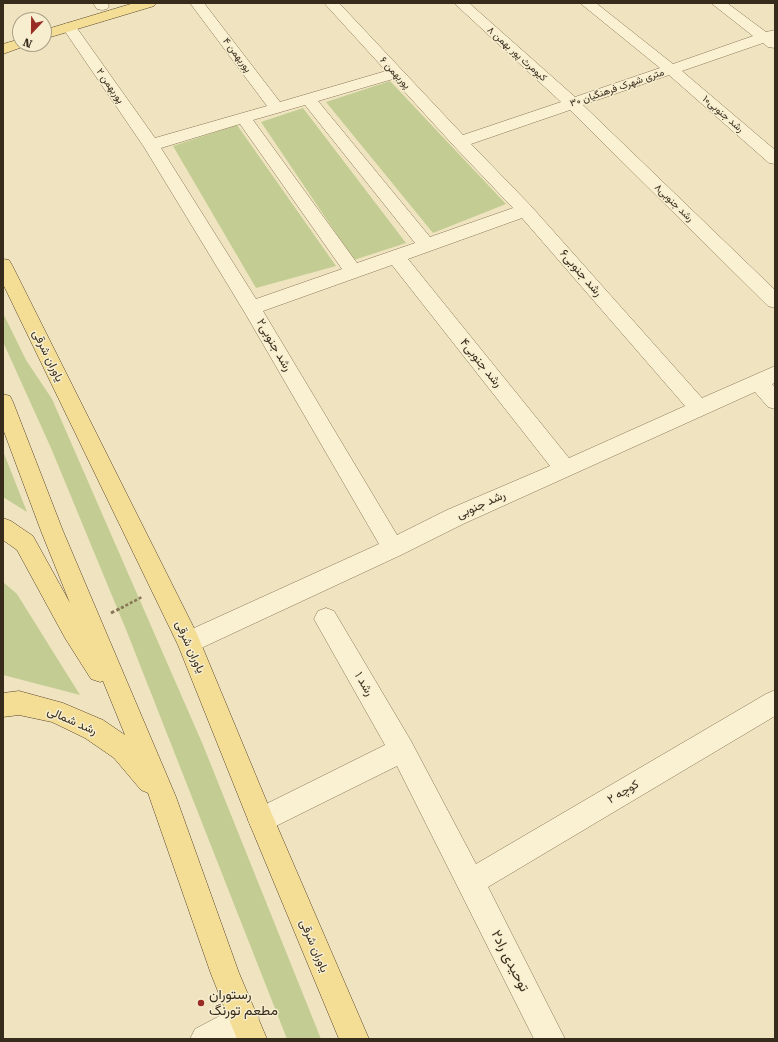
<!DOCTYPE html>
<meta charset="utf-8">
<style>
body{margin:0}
#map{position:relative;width:778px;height:1042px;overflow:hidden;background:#efe4bf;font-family:"Roboto Serif",serif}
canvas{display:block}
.frame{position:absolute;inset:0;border:4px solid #372b1c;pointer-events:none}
.north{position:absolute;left:12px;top:12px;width:40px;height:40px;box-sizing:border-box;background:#f6eecf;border:1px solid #aaa087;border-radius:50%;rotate:202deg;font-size:11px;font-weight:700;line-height:16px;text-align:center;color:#372b1c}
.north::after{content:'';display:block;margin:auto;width:14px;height:18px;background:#992c25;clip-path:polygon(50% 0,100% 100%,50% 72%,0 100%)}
</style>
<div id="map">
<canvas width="778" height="1042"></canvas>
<div class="frame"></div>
<div class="north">N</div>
</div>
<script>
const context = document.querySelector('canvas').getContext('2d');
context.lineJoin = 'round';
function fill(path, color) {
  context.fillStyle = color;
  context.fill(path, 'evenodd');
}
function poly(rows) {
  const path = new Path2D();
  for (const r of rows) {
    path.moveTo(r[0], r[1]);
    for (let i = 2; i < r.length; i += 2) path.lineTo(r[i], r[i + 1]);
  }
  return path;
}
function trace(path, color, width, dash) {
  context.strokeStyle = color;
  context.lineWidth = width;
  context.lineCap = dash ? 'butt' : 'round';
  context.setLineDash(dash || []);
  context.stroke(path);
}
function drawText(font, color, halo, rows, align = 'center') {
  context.font = font + ' "Roboto Serif",Vazirmatn,serif';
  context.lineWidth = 3;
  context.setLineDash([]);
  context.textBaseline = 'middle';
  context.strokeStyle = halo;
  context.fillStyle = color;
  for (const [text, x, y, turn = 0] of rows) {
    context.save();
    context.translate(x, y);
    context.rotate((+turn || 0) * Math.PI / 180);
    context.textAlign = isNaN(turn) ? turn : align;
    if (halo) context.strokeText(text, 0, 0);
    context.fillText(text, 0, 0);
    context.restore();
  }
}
fill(poly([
 [390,81,506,204,433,233,326,102],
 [303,108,406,243,354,260,261,122],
 [237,125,336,266,256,288,173,146],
 [3,313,26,360,52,399,203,745,321,1039,287,1039,127,632,51,448,3,342],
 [3,451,27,512,3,497],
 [3,582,17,594,80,695,3,675]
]), '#c3cd93');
const minor = poly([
 [93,3,107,3,109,6,107,9,102,10,97,9,93,3],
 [190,3,204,3,280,102,386,71,324,3,339,3,463,135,561,102,454,3,469,3,575,97,660,68,580,3,596,3,673,64,753,36,711,3,727,3,766,32,775,30,775,48,768,47,763,43,682,71,775,150,775,164,769,163,669,75,583,105,775,290,775,308,768,306,570,110,471,144,531,206,702,398,775,366,775,383,772,384,775,387,775,409,768,407,755,392,463,524,401,555,197,650,189,653,181,650,177,642,181,634,379,544,245,313,144,147,62,27,64,24,69,23,74,24,155,138,267,106,190,3],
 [393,79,454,146,513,208,430,237,318,101,393,79],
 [305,105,415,243,357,263,253,120,305,105],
 [240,124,342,269,256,299,161,148,240,124],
 [522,218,685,406,569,458,408,259,522,218],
 [392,265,550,466,447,510,397,535,263,311,392,265],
 [326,608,334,611,411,741,476,864,766,694,775,690,775,716,488,887,565,1039,534,1039,397,766,270,829,261,833,252,829,248,820,252,811,385,745,314,619,318,611,326,608],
 [244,1003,254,1008,259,1018,254,1028,235,1039,190,1039,195,1029,244,1003]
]);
const major = poly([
 [134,3,156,3,154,6,44,39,44,30,134,3],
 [20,39,20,44,27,44,25,46,3,54,3,44,20,39],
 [3,259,9,260,12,265,197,634,271,812,369,1039,339,1039,248,820,178,645,3,284,3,259],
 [3,394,10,396,13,402,63,531,176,797,239,973,267,1039,237,1039,211,974,148,793,141,790,114,758,85,738,52,722,19,715,3,717,3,693,19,691,63,703,103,720,125,735,103,681,100,682,91,679,65,638,17,550,3,540,3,518,11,521,33,536,70,603,41,531,3,429,3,394]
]);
trace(minor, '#897557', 1);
trace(major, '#56422c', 1);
trace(poly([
 [121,608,142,597]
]), '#897557', 2.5, [3, 2]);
trace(poly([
 [111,613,123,607]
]), '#897557', 3, [3.5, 2.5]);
fill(minor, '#faf1d3');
fill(major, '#f4dd95');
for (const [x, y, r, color] of [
 [201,1003,4,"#992c25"]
]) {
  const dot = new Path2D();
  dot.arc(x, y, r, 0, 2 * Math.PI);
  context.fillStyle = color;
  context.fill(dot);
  trace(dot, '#f6eecf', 1.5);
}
drawText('10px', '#372b1c', '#f6eecf', [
 ["کیومرث پور بهمن ۸",517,54,42],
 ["پوربهمن ۴",237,55,53],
 ["پوربهمن ۶",395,73,47],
 ["پوربهمن ۲",110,86,55],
 ["۳۰ متری شهرک فرهنگیان",617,88,-19],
 ["رشد جنوبی۱۰",723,114,41],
 ["رشد جنوبی۸",674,203,44]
]);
drawText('12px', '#372b1c', '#f6eecf', [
 ["رشد جنوبی۶",581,273,49],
 ["رشد جنوبی۲",274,345,60],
 ["یاوران شرقی",48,356,64],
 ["رشد جنوبی۴",481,363,51],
 ["رشد جنوبی",481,505,-24],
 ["یاوران شرقی",190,647,66],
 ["رشد ۱",364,684,60],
 ["رشد شمالی",72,721,24],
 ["کوچه ۲",623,792,-31],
 ["یاوران شرقی",314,946,67]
]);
drawText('14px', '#372b1c', '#f6eecf', [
 ["توحیدی راد۲",510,961,63]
]);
drawText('14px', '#372b1c', '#f6eecf', [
 ["رستوران",209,995],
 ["مطعم تورنگ",209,1011]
], 'left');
</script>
